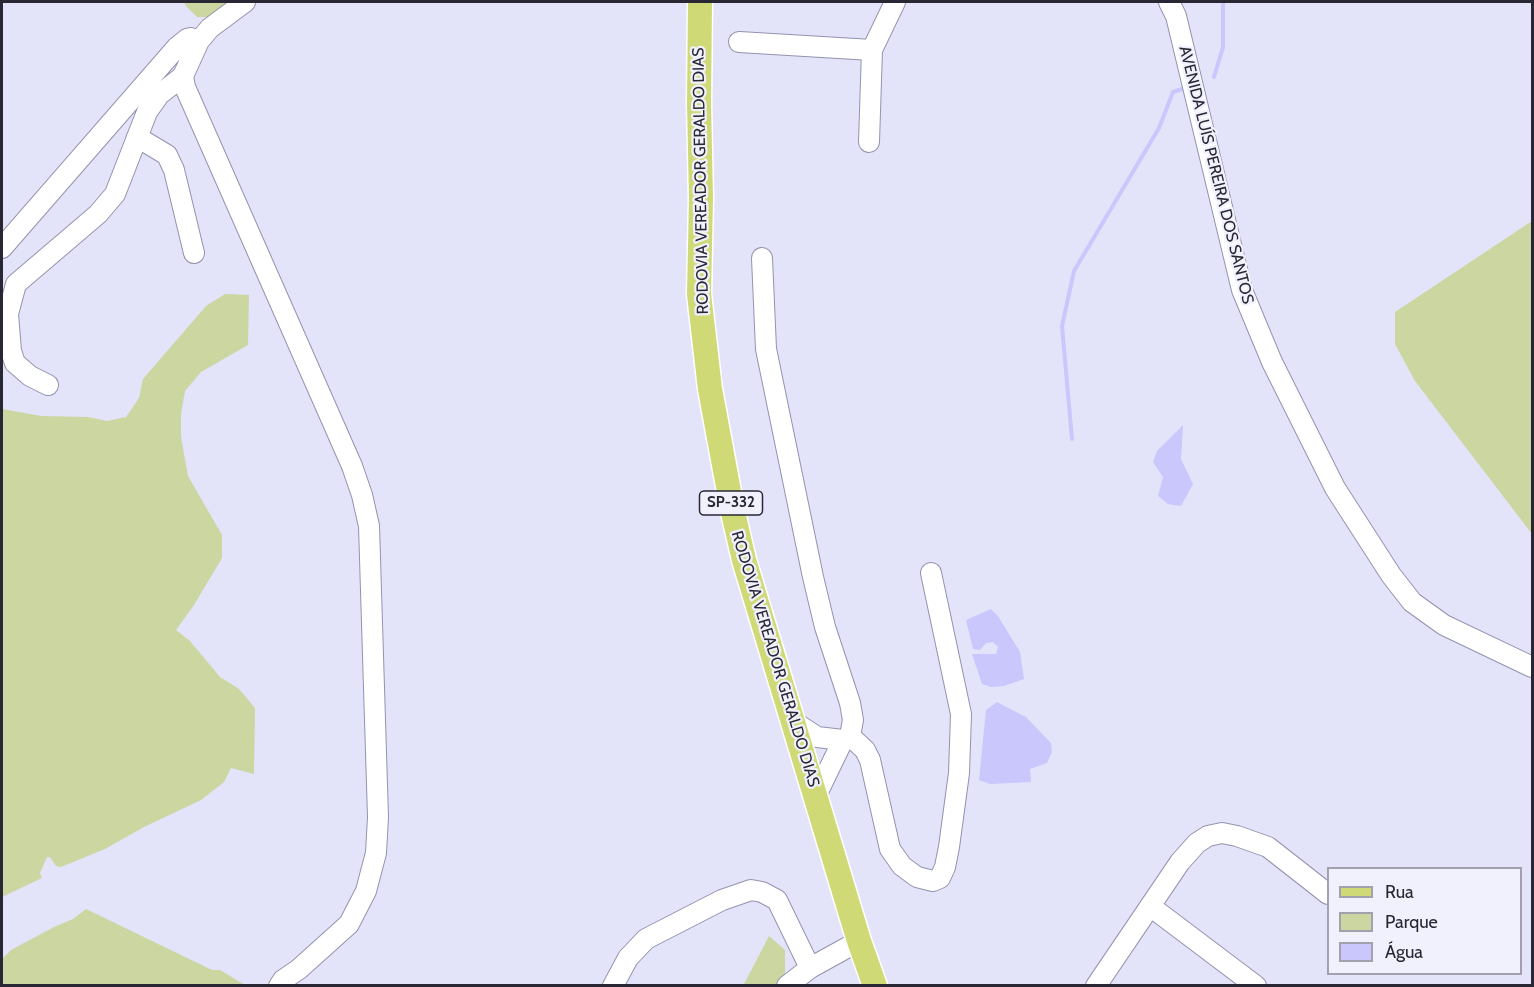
<!DOCTYPE html>
<meta charset="utf-8">
<style>
body{margin:0}
#map{position:relative;width:1534px;height:987px;overflow:hidden;background:#e3e3fa;font-family:Cabin,sans-serif}
canvas{display:block}
.frame{position:absolute;inset:0;border:3px solid #282733;pointer-events:none}
.legend{position:absolute;left:1327px;top:867px;width:195px;height:108px;box-sizing:border-box;background:#f1f1fd;border:2px solid #a1a0ac;margin:0;padding:8px 10px;list-style:none;font-size:18px;color:#282733}
.legend li{display:flex;align-items:center;gap:12px;height:30px}
.legend b{width:30px;border:2px solid #a1a0ac}
</style>
<div id="map">
<canvas width="1534" height="987"></canvas>
<div class="frame"></div>
<ul class="legend">
<li><b style="height:8px;background:#cfda76"></b>Rua</li>
<li><b style="height:16px;background:#ccd6a0"></b>Parque</li>
<li><b style="height:16px;background:#c9c7fc"></b>Água</li>
</ul>
</div>
<script>
const context = document.querySelector('canvas').getContext('2d');
context.lineJoin = 'round';
function fill(path, color) {
  context.fillStyle = color;
  context.fill(path, 'evenodd');
}
function poly(rows) {
  const path = new Path2D();
  for (const r of rows) {
    path.moveTo(r[0], r[1]);
    for (let i = 2; i < r.length; i += 2) path.lineTo(r[i], r[i + 1]);
  }
  return path;
}
function trace(path, color, width, dash) {
  context.strokeStyle = color;
  context.lineWidth = width;
  context.lineCap = dash ? 'butt' : 'round';
  context.setLineDash(dash || []);
  context.stroke(path);
}
function drawText(font, color, halo, rows, align = 'center') {
  context.font = font + ' Cabin,sans-serif';
  context.lineWidth = 4.5;
  context.setLineDash([]);
  context.textBaseline = 'middle';
  context.strokeStyle = halo;
  context.fillStyle = color;
  for (const [text, x, y, turn = 0] of rows) {
    context.save();
    context.translate(x, y);
    context.rotate((+turn || 0) * Math.PI / 180);
    context.textAlign = isNaN(turn) ? turn : align;
    if (halo) context.strokeText(text, 0, 0);
    context.fillText(text, 0, 0);
    context.restore();
  }
}
fill(poly([
 [184,2,257,2,212,17,197,17,186,6],
 [1532,221,1532,534,1415,381,1395,344,1395,312],
 [225,294,249,295,248,345,201,372,185,391,181,414,181,437,188,476,222,535,222,558,194,605,176,630,190,641,220,677,239,689,255,708,254,774,231,768,224,782,201,800,144,827,105,849,61,867,56,866,50,857,47,857,40,873,42,878,2,897,2,409,41,416,88,417,107,421,126,417,139,398,143,379,206,306],
 [86,909,212,970,220,970,245,985,2,985,2,959,11,950,54,927,73,919],
 [769,936,785,950,785,985,743,986]
]), '#ccd6a0');
fill(poly([
 [1183,425,1181,459,1193,484,1181,506,1168,504,1158,496,1163,477,1153,462,1157,451],
 [991,609,998,616,1020,652,1024,679,1004,686,991,687,982,684,972,654,996,654,998,647,993,642,986,643,980,650,973,649,966,620],
 [997,702,1026,717,1051,743,1052,752,1047,763,1030,769,1031,782,990,784,979,780,986,710]
]), '#c9c7fc');
trace(poly([
 [1214,77,1223,47,1223,2],
 [1072,439,1062,326,1074,271,1159,128,1173,92,1182,89]
]), '#c9c7fc', 4);
const minor = poly([
 [245,2,210,28,199,41,183,76,185,87,352,466,362,495,369,526,378,817,376,853,366,891,349,924,299,969,283,980,279,986],
 [1169,2,1176,16,1242,290,1272,362,1335,488,1391,575,1412,602,1444,625,1532,667],
 [739,42,872,50],
 [137,137,167,155,174,170,194,253],
 [869,142,872,50,895,2],
 [2,248,177,47,187,39,191,38,199,41],
 [762,258,766,349,813,577,825,627,850,703,853,720,850,736],
 [48,385,30,376,15,363,11,351,8,314,16,284,98,214,115,194,147,112,159,95,183,76],
 [794,722,817,737,843,740,850,736,865,750,870,760,890,849,902,866,917,877,933,881,940,878,945,867,949,847,959,773,961,714,931,573],
 [816,796,843,740],
 [1150,906,1256,986],
 [613,986,628,958,646,939,722,900,751,890,762,892,777,900,810,968],
 [787,986,810,968,859,941],
 [1096,986,1180,862,1197,843,1208,836,1222,833,1237,836,1268,847,1328,894]
]);
const major = poly([
 [700,2,699,103,701,198,699,294,710,389,732,508,744,560,859,941,875,986]
]);
trace(minor, '#9493af', 22);
trace(major, '#fff', 27);
trace(minor, '#fff', 20);
trace(major, '#cfda76', 24);
for (const [x, y, w] of [
 [731,503,63]
]) {
  const box = new Path2D();
  box.roundRect(x - w / 2, y - 12, w, 24, 4.5);
  context.fillStyle = '#f1f1fd';
  context.fill(box);
  trace(box, '#282733', 1.5);
}
drawText('bold 15px', '#282733', null, [
 ["SP-332",731,503]
]);
drawText('16px', '#282733', '#f1f1fd', [
 ["AVENIDA LUÍS PEREIRA DOS SANTOS",1216,175,76],
 ["RODOVIA VEREADOR GERALDO DIAS",701,181,-91],
 ["RODOVIA VEREADOR GERALDO DIAS",775,659,73]
]);
</script>
